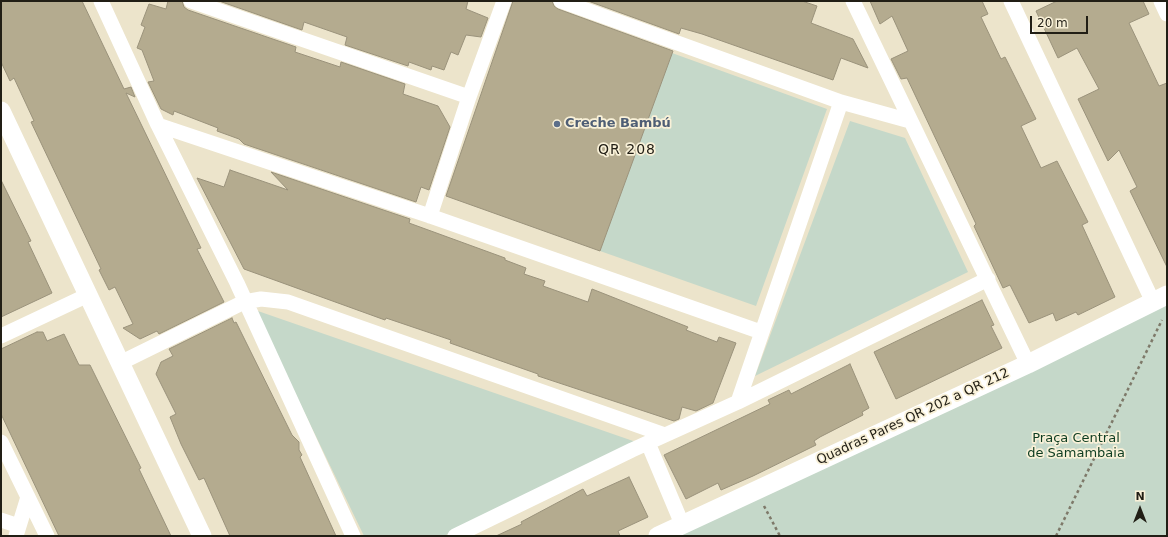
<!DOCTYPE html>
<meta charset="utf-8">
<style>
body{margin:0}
#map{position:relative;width:1168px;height:537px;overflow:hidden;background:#ece4cb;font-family:"DejaVu Sans",sans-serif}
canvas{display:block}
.frame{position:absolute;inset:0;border:2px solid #211e15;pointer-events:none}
.north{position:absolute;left:1120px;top:489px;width:40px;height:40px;-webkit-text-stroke:3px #f9f1d8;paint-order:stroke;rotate:0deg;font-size:11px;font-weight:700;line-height:16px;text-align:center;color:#211e15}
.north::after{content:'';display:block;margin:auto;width:14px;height:18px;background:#211e15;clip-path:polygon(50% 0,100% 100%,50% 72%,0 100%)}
.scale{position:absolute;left:1030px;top:16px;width:58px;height:18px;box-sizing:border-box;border:2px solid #211e15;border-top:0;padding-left:5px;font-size:12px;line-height:14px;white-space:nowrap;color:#211e15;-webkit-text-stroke:3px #f9f1d8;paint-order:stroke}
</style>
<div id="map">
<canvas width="1168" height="537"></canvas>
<div class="frame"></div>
<div class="north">N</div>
<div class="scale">20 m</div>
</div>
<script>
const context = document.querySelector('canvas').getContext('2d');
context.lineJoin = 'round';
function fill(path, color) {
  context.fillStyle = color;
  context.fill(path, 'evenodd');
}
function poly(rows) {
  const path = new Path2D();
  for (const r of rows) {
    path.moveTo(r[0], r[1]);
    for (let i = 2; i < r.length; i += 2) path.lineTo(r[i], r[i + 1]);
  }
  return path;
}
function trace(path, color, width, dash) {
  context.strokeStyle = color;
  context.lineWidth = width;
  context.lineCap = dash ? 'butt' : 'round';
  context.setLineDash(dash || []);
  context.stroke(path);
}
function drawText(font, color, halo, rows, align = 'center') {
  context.font = font + ' "DejaVu Sans",sans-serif';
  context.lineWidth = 3.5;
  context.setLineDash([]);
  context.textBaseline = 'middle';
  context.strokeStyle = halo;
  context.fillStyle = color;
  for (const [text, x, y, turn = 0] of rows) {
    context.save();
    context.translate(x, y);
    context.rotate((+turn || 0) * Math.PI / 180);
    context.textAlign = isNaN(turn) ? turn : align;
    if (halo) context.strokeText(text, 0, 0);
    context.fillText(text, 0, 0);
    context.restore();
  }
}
fill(poly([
 [672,53,827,109,756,306,600,251],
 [850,121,905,138,968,272,755,376],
 [1167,304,1167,536,676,536],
 [255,310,636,442,444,536,364,536]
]), '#c5d8c9');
const building = poly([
 [1,1,82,1,124,89,131,87,135,97,126,93,201,248,197,249,224,302,159,334,157,331,140,339,123,328,133,324,115,287,109,290,99,270,101,269,31,122,34,121,14,78,10,81,1,62,1,1],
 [168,1,182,1,184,7,188,10,296,47,295,52,340,67,341,62,405,84,403,94,438,106,450,127,429,190,421,187,416,202,244,144,239,139,217,131,218,128,174,111,173,115,161,109,148,82,154,81,142,50,137,48,145,27,141,25,149,4,166,9,168,1],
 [219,1,468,1,466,9,488,18,481,37,466,35,458,55,451,52,444,70,432,66,431,70,409,62,408,66,345,45,347,37,304,22,302,30,219,1],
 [513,1,552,1,554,6,558,9,673,51,600,251,446,196,513,1],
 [588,1,802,1,817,6,811,23,853,39,868,68,841,58,833,80,702,34,681,28,679,34,588,1],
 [870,1,982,1,988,14,981,17,1001,59,1005,57,1036,119,1021,126,1041,168,1057,161,1088,222,1082,225,1115,297,1078,315,1076,312,1056,321,1053,313,1029,323,1010,285,1003,288,974,226,976,224,907,78,901,79,891,59,908,51,892,16,880,24,870,1],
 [1057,1,1143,1,1149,14,1129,23,1159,86,1167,83,1167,267,1130,191,1137,187,1119,150,1108,161,1078,99,1099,89,1077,48,1058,58,1036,11,1057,1],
 [230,170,288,190,271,172,410,219,409,223,505,258,505,260,526,268,524,274,545,281,543,286,588,302,592,289,688,327,686,330,717,342,719,337,736,343,713,403,696,411,682,407,679,419,674,421,538,376,538,374,450,343,451,340,386,318,385,320,244,269,197,178,224,187,230,170],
 [1,180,31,241,28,242,52,293,1,317,1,180],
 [982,300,994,325,991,326,1002,348,896,399,874,352,982,300],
 [232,318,234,323,236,322,292,435,299,442,299,450,302,455,300,457,336,536,230,536,204,478,199,480,181,444,170,417,176,414,156,374,161,362,173,356,169,349,232,318],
 [37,332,43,332,47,341,64,334,79,365,90,365,141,468,139,469,171,536,59,536,1,414,1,349,37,332],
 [850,364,869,408,862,412,863,415,820,437,814,441,816,445,753,476,721,490,718,483,686,499,664,455,770,404,768,400,789,390,791,394,850,364],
 [629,477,648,517,618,531,620,536,496,536,522,524,521,522,583,489,587,496,629,477]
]);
fill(building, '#b4ab8f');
trace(building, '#9a927b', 1);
trace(poly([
 [764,506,780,536],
 [1056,536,1162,320]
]), '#7e7969', 2.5, [3, 3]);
trace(poly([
 [101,1,158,125,237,283,353,536],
 [191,1,469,97],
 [561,1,841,102,910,121],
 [853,1,1028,364],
 [1011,1,1153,302],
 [1161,1,1167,14],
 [158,125,430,216,761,332],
 [430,216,469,97,504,1],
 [1,336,88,295],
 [120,363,244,302,261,299,288,302,665,435],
 [738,402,841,102],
 [1,442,47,536],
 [648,443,682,524],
 [1,520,19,526],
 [16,536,28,497],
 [455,536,632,450,738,402,988,279]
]), '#fff', 15);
trace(poly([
 [1,111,202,536],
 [658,536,1028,364,1167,295]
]), '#fff', 19);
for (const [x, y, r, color] of [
 [557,124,4,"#5c6f8a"]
]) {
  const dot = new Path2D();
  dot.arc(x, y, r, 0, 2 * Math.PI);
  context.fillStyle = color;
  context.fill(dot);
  trace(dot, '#f9f1d8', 1.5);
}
drawText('bold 13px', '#4e5e75', '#f9f1d8', [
 ["Creche Bambú",565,124]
], 'left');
drawText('13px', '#211e15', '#f9f1d8', [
 ["Quadras Pares QR 202 a QR 212",913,417,-25]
]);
drawText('13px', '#0d3c20', '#f9f1d8', [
 ["Praça Central",1076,439],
 ["de Samambaia",1076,454]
]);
context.letterSpacing = '1px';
drawText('14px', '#211e15', '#f9f1d8', [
 ["QR 208",627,150]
]);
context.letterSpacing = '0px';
</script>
